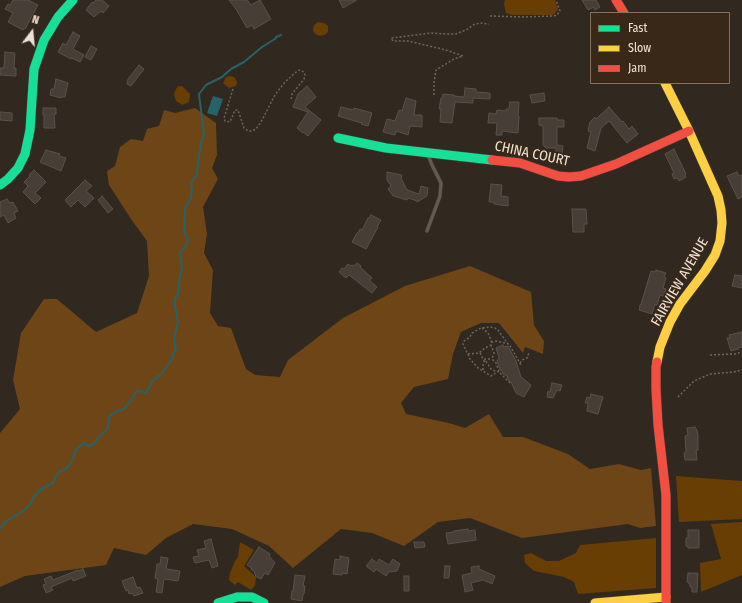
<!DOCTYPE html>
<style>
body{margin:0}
#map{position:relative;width:742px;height:603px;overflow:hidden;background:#31281f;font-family:"Fira Sans Condensed",sans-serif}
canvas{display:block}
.legend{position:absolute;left:590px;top:12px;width:140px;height:72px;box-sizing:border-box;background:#392817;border:1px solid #817264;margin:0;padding:5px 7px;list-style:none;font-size:12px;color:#eee2d8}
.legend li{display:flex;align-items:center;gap:8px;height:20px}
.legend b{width:20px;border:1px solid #817264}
.north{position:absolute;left:12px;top:12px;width:40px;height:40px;-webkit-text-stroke:3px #392817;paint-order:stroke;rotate:16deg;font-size:11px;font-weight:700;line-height:16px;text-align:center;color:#eee2d8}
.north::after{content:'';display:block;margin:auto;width:14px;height:18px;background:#eee2d8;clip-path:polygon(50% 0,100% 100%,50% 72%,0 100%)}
</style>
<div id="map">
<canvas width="742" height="603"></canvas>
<ul class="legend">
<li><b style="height:5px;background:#16e098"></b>Fast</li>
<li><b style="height:5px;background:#ffcf43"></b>Slow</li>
<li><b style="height:5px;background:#f24e42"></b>Jam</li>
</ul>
<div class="north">N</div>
</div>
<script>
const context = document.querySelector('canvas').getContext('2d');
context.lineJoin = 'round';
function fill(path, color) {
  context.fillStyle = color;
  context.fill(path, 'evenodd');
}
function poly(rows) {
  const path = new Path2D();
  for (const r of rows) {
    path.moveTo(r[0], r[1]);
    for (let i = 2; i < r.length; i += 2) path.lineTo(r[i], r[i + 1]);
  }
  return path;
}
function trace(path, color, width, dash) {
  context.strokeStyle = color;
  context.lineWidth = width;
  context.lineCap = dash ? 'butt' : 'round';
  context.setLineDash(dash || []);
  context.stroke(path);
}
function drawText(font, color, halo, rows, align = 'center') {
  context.font = font + ' "Fira Sans Condensed",sans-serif';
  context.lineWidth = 3.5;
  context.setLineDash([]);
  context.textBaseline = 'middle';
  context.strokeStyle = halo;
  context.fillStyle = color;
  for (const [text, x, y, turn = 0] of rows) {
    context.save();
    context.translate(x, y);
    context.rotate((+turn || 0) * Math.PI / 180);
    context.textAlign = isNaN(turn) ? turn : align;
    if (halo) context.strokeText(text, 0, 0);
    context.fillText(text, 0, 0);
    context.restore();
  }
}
fill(poly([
 [505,0,555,0,558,10,553,15,512,15,506,13,504,4],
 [318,22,324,23,328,26,328,32,324,35,320,36,315,34,313,30,314,25],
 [230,76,234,77,236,80,237,82,236,86,229,88,223,83,226,77],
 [178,86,182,86,190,94,189,102,182,105,176,101,174,95,175,91],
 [676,476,742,481,742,519,679,522],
 [742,522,742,575,701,592,700,563,721,559,711,524],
 [656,538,656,588,578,594,574,582,564,577,534,571,525,563,524,555,531,553,546,561,559,561,576,553,580,545],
 [240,542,254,550,244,566,254,575,254,576,256,577,255,585,251,590,238,582,235,585,229,580,230,573,235,561,238,557]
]), '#693e04');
fill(poly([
 [195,108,216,123,217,155,212,168,218,179,203,207,207,234,204,253,213,270,210,313,218,326,231,328,246,369,255,375,280,377,288,360,343,318,405,286,470,266,531,292,534,325,544,341,543,354,525,347,523,353,499,323,481,323,461,332,453,354,448,379,414,387,401,403,406,414,449,423,465,428,489,414,503,437,523,437,568,454,590,469,619,464,641,470,651,468,656,526,640,528,628,524,522,538,470,518,438,522,404,546,372,533,341,529,293,568,269,546,232,529,193,524,166,538,146,555,114,548,106,565,25,576,0,587,0,433,20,409,13,380,21,333,44,299,57,299,96,332,137,313,149,276,147,241,131,219,109,185,107,171,115,166,120,147,131,139,143,141,147,129,159,126,164,110,175,113]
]), '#6e4517');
fill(poly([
 [213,96,223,99,217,116,207,113]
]), '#266368');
trace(poly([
 [0,529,5,522,23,511,30,505,33,498,40,490,53,483,56,476,60,471,66,469,71,463,76,450,83,443,89,446,95,443,98,437,105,432,108,427,109,421,108,418,113,413,124,409,126,406,130,402,137,391,146,393,152,382,161,374,170,362,173,357,172,354,176,350,174,340,178,321,175,306,175,299,178,294,180,275,182,268,180,252,185,248,187,243,188,239,185,234,184,225,185,208,191,198,192,190,191,184,193,180,197,175,197,171,201,143,204,135,199,94,206,85,222,77,231,69,244,62,262,47,275,39,276,37,281,35]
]), '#266368', 2);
const building = poly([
 [13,0,28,0,38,5,25,29,24,28,23,30,8,22,13,13,5,9,8,4,10,5,13,0],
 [96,0,102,0,109,6,103,13,101,11,94,17,86,10,92,2,93,3,96,0],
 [229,0,247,0,251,5,260,0,271,19,254,29,252,25,247,28,236,9,229,0],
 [339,0,357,0,343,8,339,0],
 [582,0,596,0,600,7,595,10,594,7,588,10,582,0],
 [73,32,80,36,73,49,84,55,80,62,72,58,71,59,58,52,63,43,66,45,73,32],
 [91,46,97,49,91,60,85,57,91,46],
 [5,52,15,53,14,68,16,68,16,76,0,75,0,68,4,68,5,52],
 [139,65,144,69,131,86,127,84,128,79,139,65],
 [56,79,68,83,65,97,61,97,61,98,50,95,51,89,54,89,56,79],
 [307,86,316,97,305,107,321,120,308,136,303,132,303,133,297,128,308,112,293,107,298,94,307,86],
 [465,88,476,89,476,92,490,93,490,99,473,98,473,103,455,102,452,123,440,122,441,109,439,109,441,98,442,98,443,94,454,95,454,96,464,97,465,88],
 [544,93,545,101,532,103,530,95,544,93],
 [406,98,416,101,414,115,422,115,422,127,410,126,408,135,396,131,395,135,383,132,387,119,395,121,399,110,402,111,406,98],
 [510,102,519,102,518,116,519,116,518,133,502,131,502,135,496,135,497,123,488,123,489,113,496,114,497,110,506,111,506,109,509,109,510,102],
 [341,107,353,110,354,108,372,113,368,126,361,124,362,123,338,116,341,107],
 [609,107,622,122,623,121,629,129,632,126,638,134,627,143,609,121,601,128,595,151,587,148,591,132,588,131,590,122,595,117,596,119,609,107],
 [43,108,56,108,56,114,54,114,55,128,44,128,44,115,43,115,43,108],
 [0,112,12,113,12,121,0,120,0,112],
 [539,118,557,118,557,120,564,120,564,127,557,127,557,145,563,146,562,154,556,154,556,148,546,148,543,145,543,126,539,125,539,118],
 [674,149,686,174,685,175,686,177,679,181,677,178,674,179,672,174,674,173,665,154,674,149],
 [46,150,60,154,59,156,66,158,61,171,40,162,46,150],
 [34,170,46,182,35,193,41,198,35,204,23,192,28,186,24,182,30,176,29,175,34,170],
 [387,172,402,175,401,178,407,190,419,194,421,186,428,188,427,196,417,202,417,201,408,198,407,200,393,196,388,189,391,186,387,180,387,172],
 [737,172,739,176,742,175,742,197,738,199,727,176,737,172],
 [85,180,92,186,86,191,94,198,85,207,78,200,71,207,65,200,85,180],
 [491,184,502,185,501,196,508,197,508,206,494,204,494,202,489,202,491,184],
 [102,196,113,209,108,213,98,200,102,196],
 [7,199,10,203,13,202,18,211,14,213,16,218,8,223,4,215,0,217,0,202,7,199],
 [572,209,586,209,587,224,584,224,584,232,573,232,572,209],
 [371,215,381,220,377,227,378,227,366,249,352,242,357,233,358,233,360,229,362,230,368,218,369,218,371,215],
 [357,263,361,266,360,267,372,278,369,280,377,287,372,293,349,275,346,278,339,272,342,268,344,269,348,264,351,266,352,265,354,266,357,263],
 [656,270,666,273,664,277,666,278,663,288,666,289,664,296,660,295,657,305,655,304,652,314,639,310,640,305,641,304,651,271,656,272,656,270],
 [735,275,742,276,742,288,732,286,735,275],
 [742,332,742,347,738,348,738,349,731,351,727,338,730,338,729,335,742,332],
 [503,345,504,347,508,346,516,361,521,377,531,385,524,397,516,393,511,382,509,381,507,376,503,374,502,370,500,370,497,361,499,358,496,348,503,345],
 [552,383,562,385,560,391,557,390,553,398,547,397,548,391,550,392,552,383],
 [591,394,603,397,598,414,587,411,588,403,585,403,587,397,590,398,591,394],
 [695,427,696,429,697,430,698,435,698,450,696,450,697,460,685,460,684,453,686,452,685,436,688,435,687,428,695,427],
 [468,529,468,531,475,530,476,540,448,544,446,533,454,532,454,531,468,529],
 [688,530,699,530,699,548,688,548,688,546,686,546,686,538,688,538,688,530],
 [211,539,218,566,212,568,209,560,195,563,193,557,199,556,197,550,206,548,204,541,211,539],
 [414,542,424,542,425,547,415,548,414,542],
 [259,547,270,554,269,556,275,563,268,575,265,573,261,579,255,576,256,575,254,573,255,572,251,569,252,568,247,565,259,547],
 [340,556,349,558,347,574,342,573,342,575,333,574,335,559,340,560,340,556],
 [161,557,168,558,166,569,180,571,178,581,164,579,162,593,156,592,158,579,155,578,157,564,160,564,161,557],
 [372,559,377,563,379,559,389,565,393,559,400,564,397,571,389,572,386,576,376,569,374,572,366,566,372,559],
 [445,566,450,566,449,578,444,578,445,566],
 [479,566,479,569,495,576,492,584,483,580,471,583,473,590,465,592,462,575,472,573,471,567,479,566],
 [83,569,86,576,73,581,72,578,51,587,53,590,46,593,43,585,46,584,44,579,51,576,53,580,78,570,79,571,83,569],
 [688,573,698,573,697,592,692,592,692,587,690,587,690,584,689,584,689,582,687,582,688,573],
 [295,575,305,576,303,586,305,586,304,594,303,594,302,601,291,599,292,591,293,591,295,575],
 [404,576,409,576,409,591,404,591,404,576],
 [133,577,137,588,140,587,143,593,134,596,132,593,129,594,128,590,126,591,122,581,133,577]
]);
fill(building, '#473f37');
trace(building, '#5a524a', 1);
const lane = poly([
 [427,231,440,196,441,183,432,165,428,155]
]);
const fast = poly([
 [338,138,386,148,492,160],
 [0,185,8,179,18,168,25,154,30,130,34,69,44,40,58,17,73,0],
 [218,603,237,597,252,597,264,603]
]);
const slow = poly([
 [657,362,660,347,670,322,680,304,705,271,715,255,720,241,722,223,721,210,718,196,689,131,665,83],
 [595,603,666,597]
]);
const jam = poly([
 [616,0,624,13],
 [492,160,520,163,558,176,569,177,581,176,616,164,689,131],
 [657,362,656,367,656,389,658,425,666,495,666,603]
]);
trace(lane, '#4b433c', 4);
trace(fast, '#4b433c', 10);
trace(slow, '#4b433c', 10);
trace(jam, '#4b433c', 10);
trace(poly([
 [490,16,523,17,553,16,557,15,560,11,556,0],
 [233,89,224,118,225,121,230,122,235,110,238,110,244,128,248,131,252,131,256,129,261,122,275,95,285,82,295,73,299,70,304,72,305,75,304,79,292,94,291,101],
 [434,95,434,83,436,70,454,59,463,56,446,50,408,41,393,41,391,38,431,33,446,34,456,34,468,29,473,25,480,23,489,24],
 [482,328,488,333,492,343],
 [480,353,484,361],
 [468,354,479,353,485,348,491,345],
 [710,355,735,354,742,352],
 [485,360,485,359,492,359],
 [520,363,522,360,527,358,529,353],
 [483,370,483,364,485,360,491,369,497,372],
 [499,371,491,376,478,368,470,359,463,344,464,341,470,337,472,333,481,328,491,327,495,328,498,330,508,344],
 [510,383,499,372,496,363,492,359,494,353,491,345,492,342,496,341,509,344,521,365],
 [678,397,694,381,710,374,734,372,742,370]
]), '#6c6660', 1.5, [2, 2]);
trace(lane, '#625b54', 3);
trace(fast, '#16e098', 9);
trace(slow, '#ffcf43', 9);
trace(jam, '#f24e42', 9);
drawText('14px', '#eee2d8', '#392817', [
 ["CHINA COURT",532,154,12],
 ["FAIRVIEW AVENUE",680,282,-60]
]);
</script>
